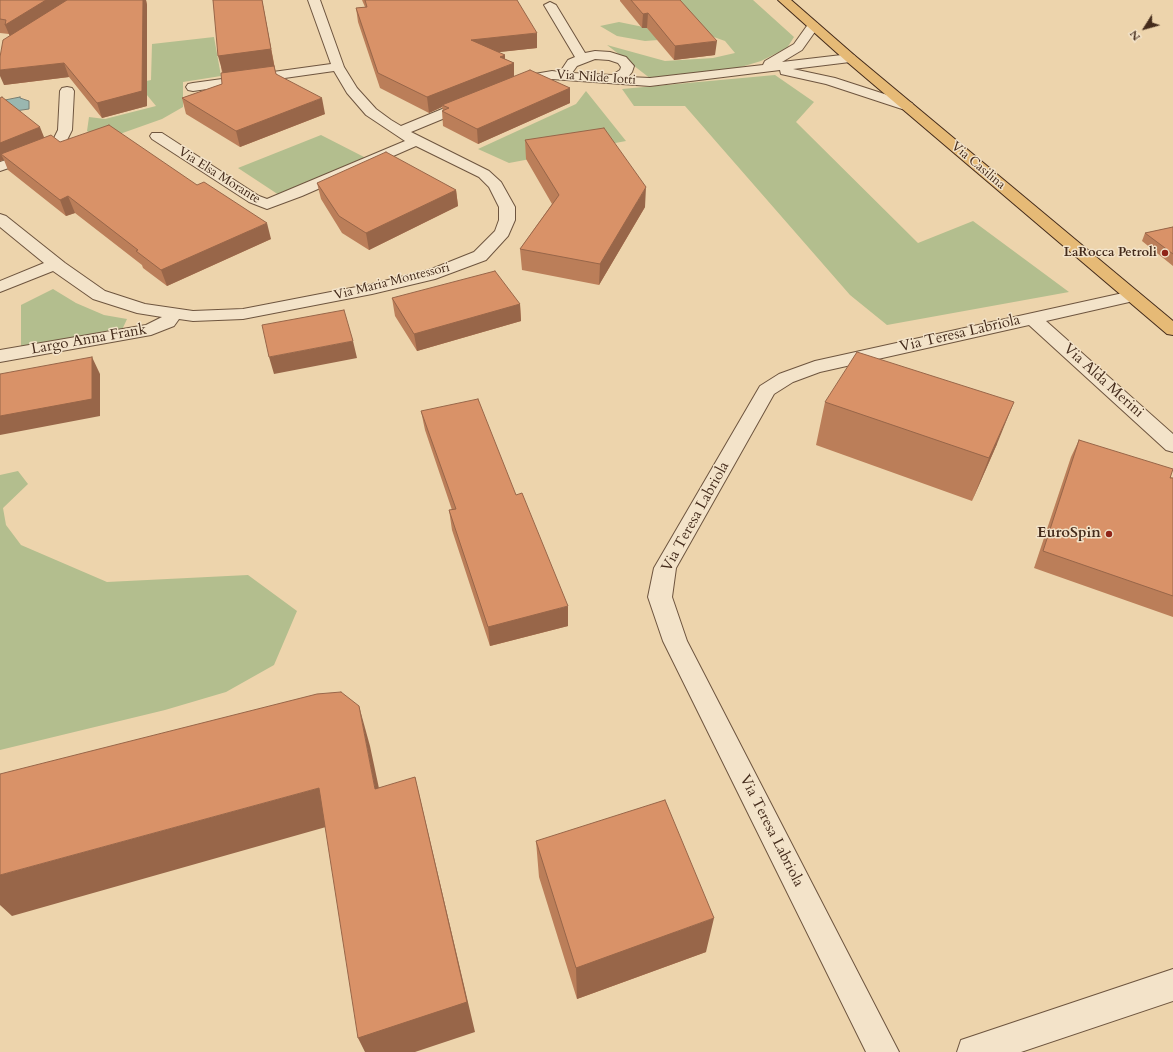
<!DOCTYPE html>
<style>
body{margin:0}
#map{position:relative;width:1173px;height:1052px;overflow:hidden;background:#edd4ac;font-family:Cardo,serif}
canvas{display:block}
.north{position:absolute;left:1125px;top:8px;width:40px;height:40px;-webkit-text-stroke:3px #f3e3c9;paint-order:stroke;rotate:233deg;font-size:11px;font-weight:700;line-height:16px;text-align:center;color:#442b1b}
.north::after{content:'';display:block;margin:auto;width:14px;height:18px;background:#442b1b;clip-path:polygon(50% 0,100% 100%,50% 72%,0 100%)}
</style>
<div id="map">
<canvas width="1173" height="1052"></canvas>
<div class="north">N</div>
</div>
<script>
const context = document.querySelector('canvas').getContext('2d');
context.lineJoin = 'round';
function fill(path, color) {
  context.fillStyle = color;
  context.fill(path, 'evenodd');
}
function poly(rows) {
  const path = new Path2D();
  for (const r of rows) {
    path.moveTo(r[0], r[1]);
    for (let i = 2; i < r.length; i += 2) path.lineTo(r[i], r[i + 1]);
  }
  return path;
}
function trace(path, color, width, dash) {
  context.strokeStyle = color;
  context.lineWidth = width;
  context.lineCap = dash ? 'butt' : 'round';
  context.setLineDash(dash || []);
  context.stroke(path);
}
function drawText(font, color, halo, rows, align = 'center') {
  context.font = font + ' Cardo,serif';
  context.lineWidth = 3;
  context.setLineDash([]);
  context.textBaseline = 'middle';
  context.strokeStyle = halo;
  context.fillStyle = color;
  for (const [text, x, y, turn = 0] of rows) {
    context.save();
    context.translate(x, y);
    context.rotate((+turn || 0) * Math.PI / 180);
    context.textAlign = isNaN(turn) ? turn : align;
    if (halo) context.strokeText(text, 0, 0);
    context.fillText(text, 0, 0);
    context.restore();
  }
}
fill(poly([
 [675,0,753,0,794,37,787,48,761,61,731,70,651,79,607,45,665,61,713,58,735,53,725,41,711,36,645,41,617,36,600,26,619,22,658,30],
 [214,37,221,76,183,82,183,107,162,119,100,141,87,131,89,117,105,119,156,106,137,83,151,80,152,44],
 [775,75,814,102,796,122,918,243,973,221,1069,292,887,325,850,295,685,106,634,106,622,89],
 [586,91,626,141,509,163,478,149,576,104],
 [321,135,366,158,279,195,238,168],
 [53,289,76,303,104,315,127,319,121,332,21,349,21,305],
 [18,471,28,484,3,508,6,525,21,545,107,582,248,575,297,611,274,665,226,692,165,710,0,750,0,475]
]), '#b3be8e');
const water = poly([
 [20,97,20,98,29,101,29,109,15,111,0,101,20,97]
]);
fill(water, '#9ab7b0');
trace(water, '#787f74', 1);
const street = poly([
 [308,0,320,0,344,67,357,88,376,109,391,120,401,126,464,100,474,100,476,103,474,106,411,132,489,171,501,182,515,207,515,220,508,236,486,260,435,279,372,294,243,319,193,321,179,319,174,326,151,335,0,362,0,350,146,325,162,317,137,313,93,299,53,271,0,292,0,281,44,263,0,227,0,214,6,216,65,263,105,291,145,304,193,311,243,309,372,284,429,270,474,252,495,231,499,220,499,207,489,187,479,177,416,146,302,196,267,209,249,202,152,139,150,136,152,133,162,133,259,196,267,199,405,141,366,115,347,93,334,71,193,91,188,90,186,87,188,84,193,83,331,64,308,0],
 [550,2,556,5,585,53,595,51,610,52,626,57,634,66,632,72,628,77,650,78,763,65,765,61,794,44,809,23,817,23,819,26,802,50,782,62,850,54,854,55,856,58,850,62,793,69,835,78,912,103,914,106,912,109,907,110,902,109,826,84,781,74,780,70,650,86,552,79,531,82,514,89,509,88,507,85,509,82,523,76,552,71,560,72,568,60,575,57,544,5,550,2],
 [595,59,609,60,618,63,621,67,620,70,612,75,572,73,577,66,595,59],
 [67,87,72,88,74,91,72,130,64,146,47,155,0,171,0,162,37,149,53,140,58,130,60,91,62,88,67,87],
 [1132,291,1138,292,1141,296,1138,300,1046,321,1173,434,1173,452,1166,450,1029,325,820,372,793,382,774,394,676,568,672,597,687,641,899,1052,866,1052,663,641,648,597,654,568,760,386,779,374,815,361,1132,291],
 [1173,969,1173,1001,1021,1052,957,1052,961,1040,973,1036,1173,969]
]);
const primary = poly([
 [778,0,791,0,854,55,1173,321,1173,335,1167,334,846,61,778,0]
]);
trace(street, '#6e553f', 2);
trace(primary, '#442b1b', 2);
fill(street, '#f3e3c9');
fill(primary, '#e6ba76');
fill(poly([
 [0,0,146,0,147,5,147,106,102,118,69,77,4,85,10,36,9,34,0,33],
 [213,0,262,0,276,74,325,114,240,147,186,114,182,98,222,84,222,73],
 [362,0,517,0,537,48,498,52,505,59,514,63,514,77,570,88,570,103,478,144,443,126,442,111,443,111,442,107,429,113,380,88,358,22,356,8,365,7],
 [620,0,680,0,715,55,674,60,647,28,642,28,620,1],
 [0,98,44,138,60,142,271,239,167,286,143,268,142,265,75,213,66,216,8,170,4,160,0,161],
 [525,140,645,207,599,285,522,270,520,249,552,204,526,159],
 [317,183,456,190,458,206,369,250,342,233,321,199],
 [1173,227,1173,266,1142,241,1145,233],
 [392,298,520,304,521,321,417,351,395,316],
 [825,402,997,444,972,501,816,445],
 [421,411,568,626,490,646,452,530,449,510,452,510,425,430],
 [1079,440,1173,478,1173,617,1034,568,1071,457],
 [536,841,706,952,577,999,539,877]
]), '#bb7e59');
fill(poly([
 [46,0,73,0,11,39,5,25],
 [143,0,146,0,147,5,147,106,102,118,97,103],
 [262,0,275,70,224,77,218,56],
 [648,13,647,28,642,28,643,14],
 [537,33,537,48,473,55,471,40],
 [717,41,715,55,674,60,675,46],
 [505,55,505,67,514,63,514,78,442,105,442,107,429,113,427,97,500,57],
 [64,63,69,77,4,85,0,76,0,70],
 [570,88,570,103,478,144,477,129],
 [322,98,325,114,240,147,236,131],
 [40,127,46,142,1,154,4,160,0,161,0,143],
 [646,187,645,207,599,285,600,264],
 [456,190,458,206,369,250,366,233],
 [68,196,75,213,66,216,60,200],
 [267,223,271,239,167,286,161,270],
 [520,304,521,321,417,351,414,334],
 [353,341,357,358,274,374,269,357],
 [92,357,100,374,100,416,0,435,0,416],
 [1014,402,997,444,972,501,989,458],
 [568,606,568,626,490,646,488,627],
 [359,706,370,746,387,826,375,789],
 [415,777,475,1032,415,1052,365,1052,358,1038],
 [319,788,333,825,12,916,0,905,0,875],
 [714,918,706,952,577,999,576,968]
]), '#986649');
const building = poly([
 [0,0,46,0,5,25,6,20,0,19,0,0],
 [67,0,143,0,142,91,97,103,64,63,0,70,0,57,3,40,67,0],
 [213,0,262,0,271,49,218,56,213,0],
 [365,0,517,0,537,33,471,40,505,55,500,57,514,63,427,97,378,73,356,8,367,7,365,0],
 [631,0,680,0,717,41,675,46,648,13,643,14,631,0],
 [274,66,276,74,322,98,236,131,182,98,222,84,221,73,274,66],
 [530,70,570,88,477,129,442,111,449,108,442,105,530,70],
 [2,97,40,127,0,143,0,98,2,97],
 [109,125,197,185,204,182,267,223,161,270,136,251,138,250,68,196,60,200,1,154,51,135,60,142,109,125],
 [604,128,646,187,600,264,520,249,559,195,525,140,604,128],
 [386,152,456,190,366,233,339,216,317,183,386,152],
 [1173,227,1173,254,1145,233,1173,227],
 [495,271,520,304,414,334,392,298,495,271],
 [344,310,353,341,269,357,262,325,344,310],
 [857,352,1014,402,989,458,825,402,857,352],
 [92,357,92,399,0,416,0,374,92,357],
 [478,399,516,495,522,493,568,606,488,627,449,510,456,509,421,411,478,399],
 [1079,440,1173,469,1170,478,1173,478,1173,596,1043,551,1079,440],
 [341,692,359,706,375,789,415,777,467,1002,358,1038,319,788,0,875,0,774,317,694,341,692],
 [665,800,714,918,576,968,536,841,665,800]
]);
fill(building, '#d99268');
trace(building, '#986649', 1);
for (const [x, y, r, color] of [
 [1165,253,4,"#8f2418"],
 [1109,534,4,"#8f2418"]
]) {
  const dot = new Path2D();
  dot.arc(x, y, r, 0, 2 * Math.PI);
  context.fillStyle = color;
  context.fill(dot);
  trace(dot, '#f3e3c9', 1.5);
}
drawText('13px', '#442b1b', '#f3e3c9', [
 ["Via Nilde Iotti",596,78,4],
 ["Via Casilina",978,166,40],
 ["Via Elsa Morante",219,176,32],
 ["Via Maria Montessori",392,282,-14]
]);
drawText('bold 13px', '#442b1b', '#f3e3c9', [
 ["LaRocca Petroli",1157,253]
], 'right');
drawText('15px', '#442b1b', '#f3e3c9', [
 ["Via Teresa Labriola",960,334,-13],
 ["Largo Anna Frank",89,340,-10],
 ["Via Alda Merini",1103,381,42],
 ["Via Teresa Labriola",696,517,-61],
 ["Via Teresa Labriola",771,831,63]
]);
drawText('bold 15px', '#442b1b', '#f3e3c9', [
 ["EuroSpin",1101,534]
], 'right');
</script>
